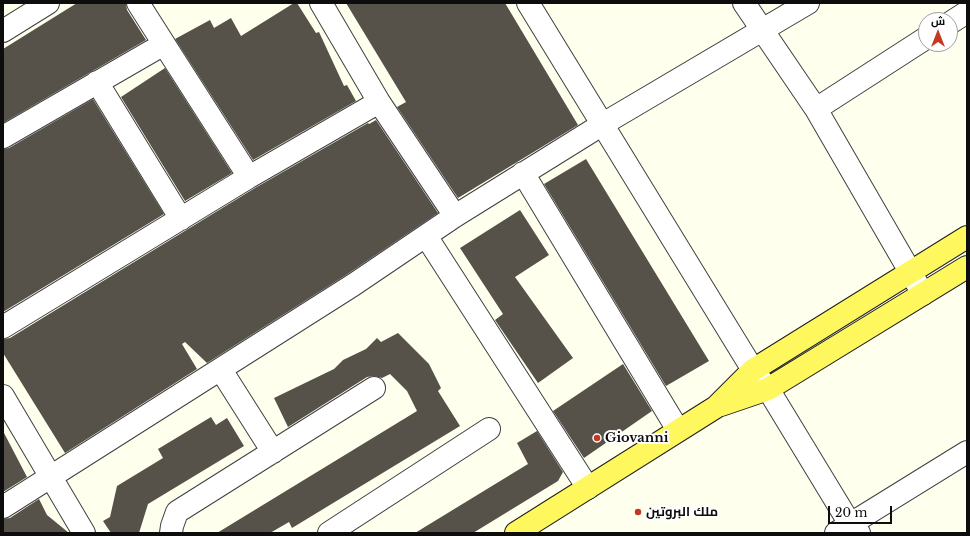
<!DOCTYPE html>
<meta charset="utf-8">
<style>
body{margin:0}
#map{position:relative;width:970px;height:536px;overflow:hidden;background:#ffffed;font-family:"Libre Baskerville",Cairo,serif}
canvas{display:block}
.frame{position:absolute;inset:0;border:4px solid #0d0d0d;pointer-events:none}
.north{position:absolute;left:918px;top:12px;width:40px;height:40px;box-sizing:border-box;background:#fff;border:1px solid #9e9e9e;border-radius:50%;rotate:0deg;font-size:11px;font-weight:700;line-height:16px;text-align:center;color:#0d0d0d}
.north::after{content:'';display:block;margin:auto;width:14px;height:18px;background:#c3381f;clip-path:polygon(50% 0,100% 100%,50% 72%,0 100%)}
.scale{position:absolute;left:828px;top:506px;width:64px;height:18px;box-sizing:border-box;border:2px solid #0d0d0d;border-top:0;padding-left:5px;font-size:12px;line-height:14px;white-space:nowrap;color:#0d0d0d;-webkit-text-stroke:3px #fff;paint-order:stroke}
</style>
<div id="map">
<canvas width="970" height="536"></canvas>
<div class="frame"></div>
<div class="north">ش</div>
<div class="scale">20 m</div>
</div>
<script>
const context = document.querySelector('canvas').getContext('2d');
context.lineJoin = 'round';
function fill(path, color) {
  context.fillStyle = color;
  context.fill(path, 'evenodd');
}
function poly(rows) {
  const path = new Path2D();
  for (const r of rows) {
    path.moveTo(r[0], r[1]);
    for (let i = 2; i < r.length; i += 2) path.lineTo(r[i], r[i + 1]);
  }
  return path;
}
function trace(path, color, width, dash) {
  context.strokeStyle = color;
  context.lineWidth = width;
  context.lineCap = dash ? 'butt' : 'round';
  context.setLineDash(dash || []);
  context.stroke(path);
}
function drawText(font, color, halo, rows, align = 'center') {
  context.font = font + ' "Libre Baskerville",Cairo,serif';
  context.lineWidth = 4;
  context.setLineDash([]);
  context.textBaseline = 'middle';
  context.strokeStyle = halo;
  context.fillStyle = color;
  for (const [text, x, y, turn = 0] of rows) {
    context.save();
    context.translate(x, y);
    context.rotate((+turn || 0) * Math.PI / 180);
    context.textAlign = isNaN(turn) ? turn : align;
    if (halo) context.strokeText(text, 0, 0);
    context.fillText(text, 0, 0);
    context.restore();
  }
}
fill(poly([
 [77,3,126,3,127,10,146,40,3,123,3,49],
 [294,3,297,3,316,33,319,32,344,86,347,85,356,101,253,160,175,39,210,20,214,28,231,18,241,36],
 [346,3,505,3,578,125,458,198,397,107,406,102],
 [165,68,232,173,185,201,121,97],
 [93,99,164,214,3,312,3,149,9,148],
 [376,120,438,213,346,275,207,363,185,342,182,344,197,369,65,453,3,353,3,339,10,338,255,188,368,123,369,124],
 [586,159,709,361,666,386,544,184],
 [520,210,549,255,515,277,573,358,538,383,495,320,503,314,460,248],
 [398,333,429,364,441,388,438,391,460,426,292,528,289,522,270,533,217,533,417,411,407,391,390,374,382,378,374,376,367,377,288,427,274,398,334,369,343,360,366,349,377,338,381,342],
 [623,364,652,411,584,458,553,411],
 [211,417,216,425,227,418,244,446,148,504,139,533,111,533,103,521,110,517,117,486,163,458,158,449],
 [3,431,27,477,3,492],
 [537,431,563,472,558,481,473,533,415,533,528,464,517,443],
 [39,499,47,515,69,533,3,533,3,519,10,518]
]), '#565149');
const minor = poly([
 [528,3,753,370,768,389,850,524,859,533],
 [744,3,816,109,923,294],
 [950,23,967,12],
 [3,31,48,3],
 [164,44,249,177],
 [97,82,181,219],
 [379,102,455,216],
 [816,109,926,38],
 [3,137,164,44,138,3],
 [523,173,678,430],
 [426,236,588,488],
 [3,327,249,177,379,102,321,3],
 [221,370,273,452],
 [3,396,84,533],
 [3,507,353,285,455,216,603,124,808,3],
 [171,533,172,526,177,512,374,388],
 [329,533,489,429],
 [836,533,967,452]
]);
const major = poly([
 [721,405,768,389,967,267],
 [516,533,716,407,753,370,967,237]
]);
trace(minor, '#404040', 24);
trace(major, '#1e1e1e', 24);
trace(minor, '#fff', 22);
trace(major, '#fef75e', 22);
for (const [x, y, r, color] of [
 [597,438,4,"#c3381f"],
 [638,512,4,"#c3381f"]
]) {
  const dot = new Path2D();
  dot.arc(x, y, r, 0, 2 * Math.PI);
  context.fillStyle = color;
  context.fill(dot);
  trace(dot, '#fff', 1.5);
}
drawText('bold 13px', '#0d0d0d', '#fff', [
 ["Giovanni",605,438],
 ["ملك البروتين",646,512]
], 'left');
</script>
